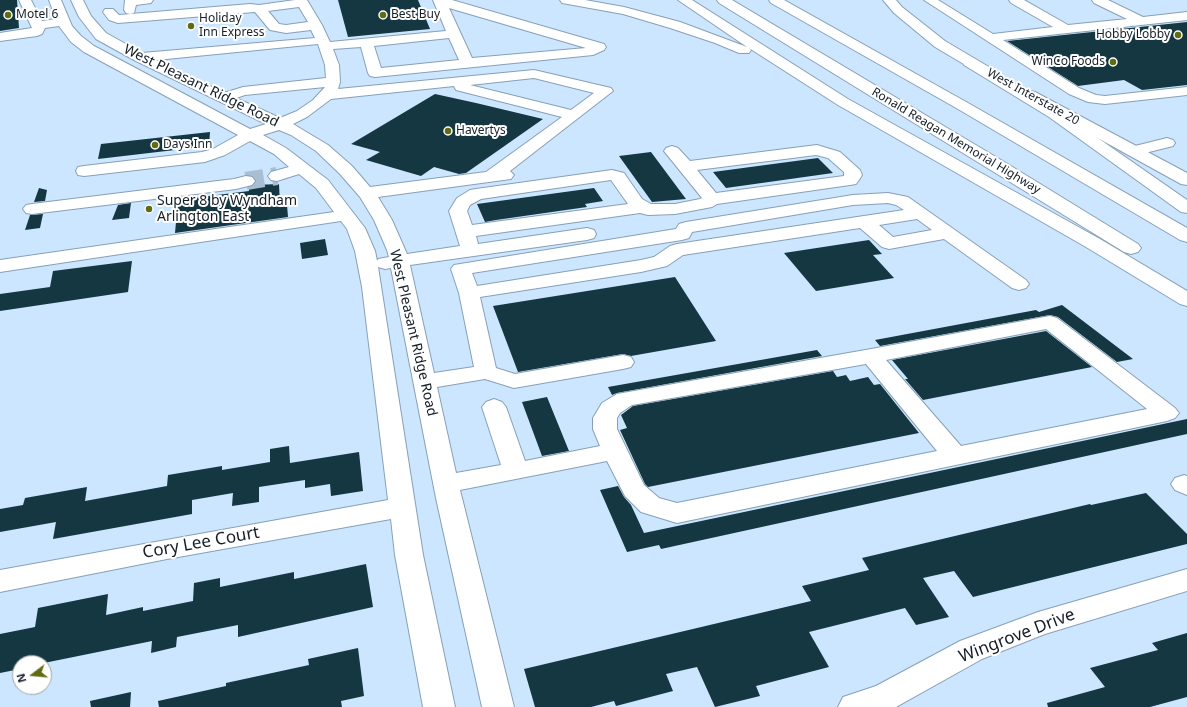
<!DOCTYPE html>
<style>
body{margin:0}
#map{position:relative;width:1187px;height:707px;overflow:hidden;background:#cbe6fe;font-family:"Noto Sans",sans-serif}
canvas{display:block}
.north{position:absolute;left:12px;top:655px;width:40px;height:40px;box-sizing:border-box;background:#fff;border:1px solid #a1a5a9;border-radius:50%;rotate:254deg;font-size:11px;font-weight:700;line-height:16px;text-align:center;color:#151e27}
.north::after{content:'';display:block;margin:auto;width:14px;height:18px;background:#616c12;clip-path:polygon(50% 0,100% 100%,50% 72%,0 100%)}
</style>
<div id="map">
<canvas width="1187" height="707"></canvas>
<div class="north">N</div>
</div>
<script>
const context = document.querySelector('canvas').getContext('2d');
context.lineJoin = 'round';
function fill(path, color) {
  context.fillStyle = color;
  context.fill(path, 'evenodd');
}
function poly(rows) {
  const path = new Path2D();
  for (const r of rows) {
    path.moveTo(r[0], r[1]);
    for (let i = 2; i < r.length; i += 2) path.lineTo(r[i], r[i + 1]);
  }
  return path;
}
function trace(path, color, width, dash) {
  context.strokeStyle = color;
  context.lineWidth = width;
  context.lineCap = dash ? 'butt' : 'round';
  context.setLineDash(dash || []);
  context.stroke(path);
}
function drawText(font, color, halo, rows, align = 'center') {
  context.font = font + ' "Noto Sans",sans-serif';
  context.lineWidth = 4;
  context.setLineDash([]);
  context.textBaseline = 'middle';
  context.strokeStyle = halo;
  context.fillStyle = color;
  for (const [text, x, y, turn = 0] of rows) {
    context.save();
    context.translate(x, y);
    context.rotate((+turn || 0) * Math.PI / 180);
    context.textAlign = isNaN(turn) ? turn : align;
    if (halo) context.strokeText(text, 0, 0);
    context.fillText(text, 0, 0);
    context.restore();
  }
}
fill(poly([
 [0,0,17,0,19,28,0,31],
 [338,0,418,0,430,29,348,37],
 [1187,22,1187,85,1142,90,1124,80,1078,86,1007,41],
 [435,94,476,103,543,119,466,173,459,174,434,167,421,176,366,160,380,152,351,144],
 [210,132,209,146,98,159,101,144],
 [651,152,686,199,652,202,619,156],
 [818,158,833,173,726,188,713,172],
 [279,184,280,205,287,205,288,217,175,233,178,200,249,191,249,187,254,185],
 [39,188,47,190,45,201,34,202],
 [594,188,603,201,585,204,587,207,496,220,485,222,477,204],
 [131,203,129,218,112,220,118,205],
 [43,214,40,228,25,230,30,215],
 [325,239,328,255,302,259,300,243],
 [869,240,882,254,873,255,894,278,816,291,784,253],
 [132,261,128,292,0,311,0,294,50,287,53,271],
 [675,277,716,341,631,356,623,354,518,372,493,306],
 [1062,305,1133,359,1117,362,1058,317,1050,315,880,346,875,340,1036,310,1039,312],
 [1046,331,1092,367,923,400,905,379,908,379,892,360],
 [817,350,822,356,617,393,612,395,608,387],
 [833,371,837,377,846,375,850,381,868,377,874,385,880,384,919,433,648,487,645,484,620,430,627,428,621,415,633,406],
 [547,397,569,451,542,456,522,402],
 [1187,419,1187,434,661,549,659,545,627,552,600,490,618,486,624,497,631,505,644,533],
 [289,446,290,463,359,452,363,491,331,496,330,484,305,488,305,480,259,487,259,502,232,506,233,493,192,500,192,514,53,539,56,522,0,532,0,509,23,505,25,498,87,487,85,501,167,486,168,475,222,466,222,470,270,462,270,449],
 [1146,493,1187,534,1187,544,973,597,954,571,923,578,949,617,916,625,905,608,809,632,829,667,756,686,760,696,715,707,697,667,666,674,673,691,616,706,614,701,591,707,535,707,524,669,811,601,802,586,869,570,862,558,1090,504,1091,505],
 [366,564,373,607,238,637,238,625,177,637,176,647,151,653,152,641,44,663,20,663,20,669,0,673,0,634,35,627,38,608,108,594,106,615,143,607,143,611,193,601,194,583,220,578,220,587,294,572,294,579],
 [1187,633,1187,697,1150,707,1048,707,1047,703,1105,687,1090,668,1158,650,1152,643],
 [358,648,364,696,341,701,342,707,159,707,158,701,226,686,226,683,309,665,308,659],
 [131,692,130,707,91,707,90,701]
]), '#143741');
trace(poly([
 [246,181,277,176]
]), '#a7bed3', 18, [18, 8]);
const minor = poly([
 [19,0,31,0,42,21,56,19,49,0,61,0,72,26,81,36,94,46,250,129,266,124,134,60,96,39,79,17,71,0,83,0,91,16,106,33,142,53,315,38,311,30,286,33,270,30,255,12,118,23,109,20,103,12,105,9,113,9,119,15,250,4,259,5,295,0,307,0,322,25,330,42,446,31,433,0,452,0,604,44,606,47,604,50,593,55,375,77,370,76,368,73,361,47,333,49,339,65,340,82,338,89,534,70,611,88,613,91,510,171,514,175,511,179,378,197,392,220,407,254,460,246,449,211,457,198,470,190,476,189,612,170,624,173,642,199,651,204,675,204,700,199,702,198,664,151,666,148,672,146,678,148,690,161,817,145,840,152,860,170,862,175,859,180,856,184,850,185,717,204,712,207,675,214,648,215,640,213,476,236,478,244,587,228,594,230,596,234,594,238,587,240,410,265,434,373,474,367,459,293,451,269,454,265,676,229,679,224,686,222,853,195,888,193,908,197,1026,280,1029,284,1026,288,1019,290,1012,288,944,239,889,249,882,247,860,228,683,255,667,266,641,272,480,297,496,368,515,374,623,355,631,357,634,362,631,367,623,369,514,388,485,379,437,387,456,473,501,465,482,407,486,402,494,399,502,402,506,407,525,461,600,446,593,429,593,418,602,403,617,394,871,349,1050,316,1057,318,1175,408,1179,413,1175,418,1167,421,677,523,641,512,625,496,607,461,460,490,514,707,482,707,436,498,391,268,385,269,378,267,423,555,455,707,423,707,395,555,391,519,167,559,0,592,0,570,388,500,362,287,355,251,347,229,341,221,0,272,0,260,334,212,316,188,299,174,277,181,271,180,268,176,271,172,289,167,274,154,250,141,225,155,205,162,84,176,78,175,76,171,78,167,84,166,202,152,213,149,238,135,84,52,71,42,59,26,45,28,42,34,37,36,0,41,0,33,32,28,19,0],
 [299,7,308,22,286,25,279,24,268,11,299,7],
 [449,8,586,48,472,58,449,8],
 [449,38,459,60,381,68,374,46,449,38],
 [318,44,325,65,326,78,243,87,224,93,156,60,318,44],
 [534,78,594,93,571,110,470,85,534,78],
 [454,86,456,90,562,117,486,172,370,187,352,166,328,145,293,124,307,117,331,99,454,86],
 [325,87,313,100,297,111,280,118,236,98,245,95,325,87],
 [279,130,291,135,316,151,340,174,360,197,374,220,387,250,389,257,378,259,377,261,375,251,365,228,328,180,286,148,263,135,279,130],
 [816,155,828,158,844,172,844,176,716,193,697,170,816,155],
 [611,180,628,204,472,225,467,211,470,205,481,199,611,180],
 [888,203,896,205,904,210,677,244,670,246,654,257,641,260,477,286,472,273,682,240,689,238,692,232,853,205,888,203],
 [917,219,932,230,893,237,879,225,917,219],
 [1046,329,1147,409,961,446,886,360,1046,329],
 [866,364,937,451,677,503,659,498,644,485,617,429,617,418,620,413,632,405,866,364],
 [125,0,153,0,151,3,136,5,134,13,130,14,126,13,124,10,125,0],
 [924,0,938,0,993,34,1053,27,1011,3,1009,0,1024,0,1068,25,1127,19,1094,3,1092,0,1108,0,1143,17,1187,12,1187,20,1003,40,1079,88,1096,95,1105,96,1187,87,1187,95,1105,104,1088,102,1069,94,924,0],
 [1167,138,1173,140,1175,143,1173,146,1133,156,1127,154,1125,151,1127,148,1167,138],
 [246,176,252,177,255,181,252,185,236,189,32,214,26,213,23,209,26,205,32,204,234,179,246,176],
 [1184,475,1187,476,1187,495,1175,490,1171,484,1175,478,1184,475],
 [1187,569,1187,591,1045,634,982,659,896,707,838,707,843,697,876,686,960,641,1038,612,1187,569]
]);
const major = poly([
 [883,0,896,0,902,7,945,41,994,70,996,73,994,76,989,77,984,76,935,47,894,13,883,0],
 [1030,91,1035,92,1187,173,1187,185,1181,184,1025,98,1023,95,1025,92,1030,91]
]);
const highway = poly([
 [560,0,585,0,624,7,680,22,747,47,678,0,692,0,848,99,1100,239,1187,291,1187,306,1180,304,1086,247,838,105,749,48,751,50,749,53,739,53,715,43,670,28,623,14,562,3,560,0],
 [717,0,732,0,1006,163,1138,244,1141,248,1138,252,1131,254,1124,252,719,3,717,0],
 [769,0,784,0,968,103,1187,228,1187,242,1180,240,958,109,771,3,769,0],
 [969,58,974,59,1059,111,1187,200,1187,213,1181,212,1049,117,964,65,962,62,964,59,969,58]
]);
trace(minor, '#87a0b7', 2);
trace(major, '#87a0b7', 2);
trace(highway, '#87a0b7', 2);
fill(minor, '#fff');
fill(major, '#fff');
fill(highway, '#fff');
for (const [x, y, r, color] of [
 [8,15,4,"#616c12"],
 [383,15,4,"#616c12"],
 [191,26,4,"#616c12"],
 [1178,35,4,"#616c12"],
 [1113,62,4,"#616c12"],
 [448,131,4,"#616c12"],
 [155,145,4,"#616c12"],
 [149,209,4,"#616c12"]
]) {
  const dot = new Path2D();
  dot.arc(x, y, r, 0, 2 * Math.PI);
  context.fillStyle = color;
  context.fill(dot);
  trace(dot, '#fff', 1.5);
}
drawText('12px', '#151e27', '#fff', [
 ["Motel 6",16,15],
 ["Best Buy",391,15],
 ["Holiday",199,19],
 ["Inn Express",199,33],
 ["Hobby Lobby",1170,35,"right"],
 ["WinCo Foods",1105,62,"right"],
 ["Havertys",456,131],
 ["Days Inn",163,145]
], 'left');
drawText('12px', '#151e27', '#fff', [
 ["West Interstate 20",1033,97,29],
 ["Ronald Reagan Memorial Highway",956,141,31]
]);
drawText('14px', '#151e27', '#fff', [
 ["West Pleasant Ridge Road",201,86,26],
 ["West Pleasant Ridge Road",413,333,77]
]);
drawText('14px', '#151e27', '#fff', [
 ["Super 8 by Wyndham",157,201],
 ["Arlington East",157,217]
], 'left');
drawText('17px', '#151e27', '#fff', [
 ["Cory Lee Court",201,543,-10],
 ["Wingrove Drive",1017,636,-21]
]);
</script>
